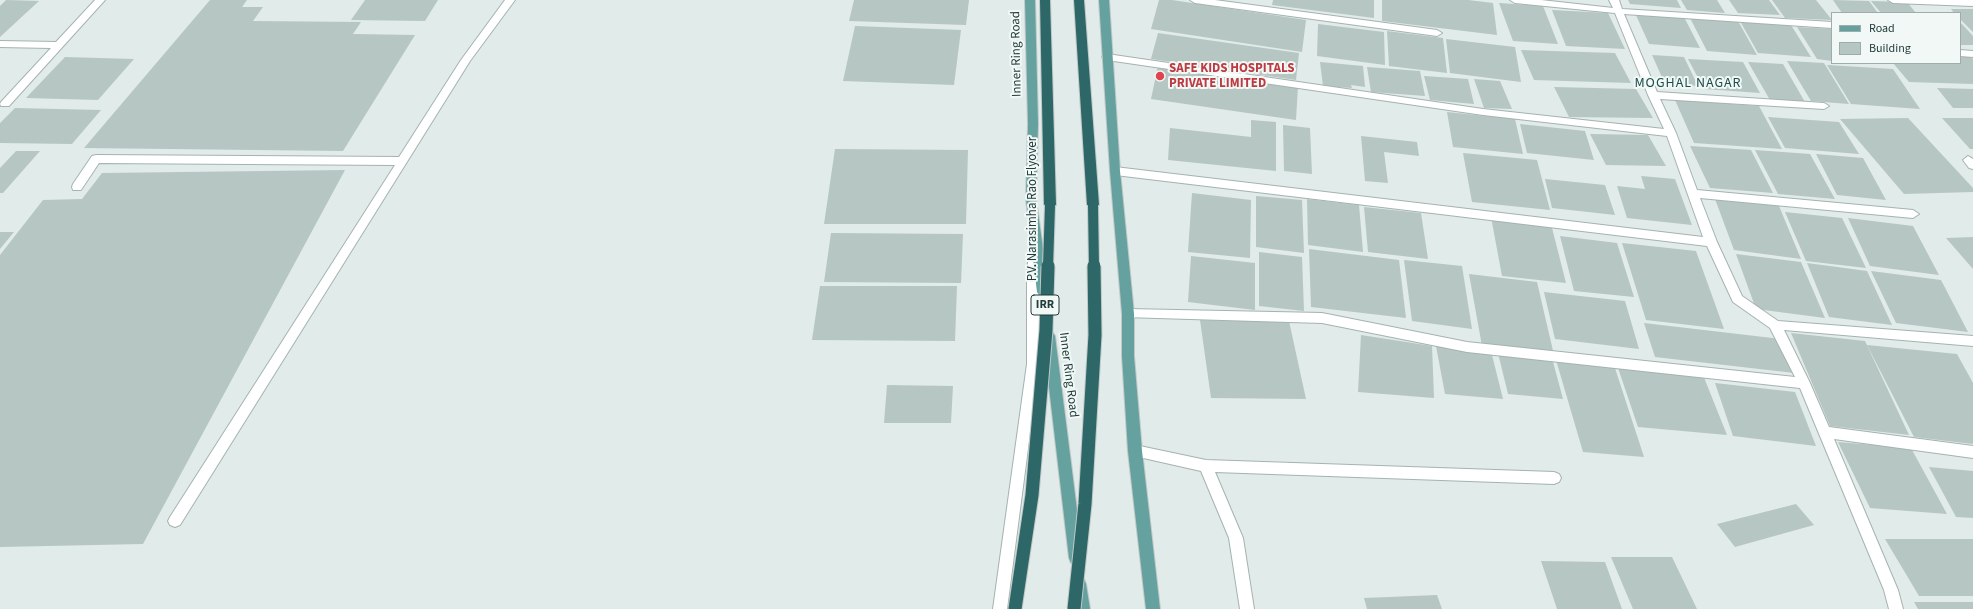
<!DOCTYPE html>
<style>
body{margin:0}
#map{position:relative;width:1973px;height:609px;overflow:hidden;background:#e1ebe9;font-family:"Source Sans 3",sans-serif}
canvas{display:block}
.legend{position:absolute;left:1831px;top:12px;width:130px;height:52px;box-sizing:border-box;background:#f1f8f6;border:1px solid #9eadab;margin:0;padding:5px 7px;list-style:none;font-size:12px;color:#213c3b}
.legend li{display:flex;align-items:center;gap:8px;height:20px}
.legend b{width:20px;border:1px solid #9eadab}
</style>
<div id="map">
<canvas width="1973" height="609"></canvas>
<ul class="legend">
<li><b style="height:5px;background:#65a19f"></b>Road</li>
<li><b style="height:11px;background:#b6c6c3"></b>Building</li>
</ul>
</div>
<script>
const context = document.querySelector('canvas').getContext('2d');
context.lineJoin = 'round';
function fill(path, color) {
  context.fillStyle = color;
  context.fill(path, 'evenodd');
}
function poly(rows) {
  const path = new Path2D();
  for (const r of rows) {
    path.moveTo(r[0], r[1]);
    for (let i = 2; i < r.length; i += 2) path.lineTo(r[i], r[i + 1]);
  }
  return path;
}
function trace(path, color, width, dash) {
  context.strokeStyle = color;
  context.lineWidth = width;
  context.lineCap = dash ? 'butt' : 'round';
  context.setLineDash(dash || []);
  context.stroke(path);
}
function drawText(font, color, halo, rows, align = 'center') {
  context.font = font + ' "Source Sans 3",sans-serif';
  context.lineWidth = 4;
  context.setLineDash([]);
  context.textBaseline = 'middle';
  context.strokeStyle = halo;
  context.fillStyle = color;
  for (const [text, x, y, turn = 0] of rows) {
    context.save();
    context.translate(x, y);
    context.rotate((+turn || 0) * Math.PI / 180);
    context.textAlign = isNaN(turn) ? turn : align;
    if (halo) context.strokeText(text, 0, 0);
    context.fillText(text, 0, 0);
    context.restore();
  }
}
fill(poly([
 [6,0,39,1,0,37,0,6],
 [210,0,247,0,242,7,263,7,253,21,361,22,353,34,415,35,343,151,84,148],
 [365,0,438,0,425,21,351,20],
 [854,0,969,0,966,25,849,21],
 [1159,0,1172,0,1306,20,1302,52,1151,29],
 [1273,0,1374,0,1374,18,1272,5],
 [1382,0,1468,0,1493,3,1497,35,1382,21],
 [1628,0,1677,0,1681,8,1630,4],
 [1681,0,1717,0,1725,13,1687,10],
 [1729,0,1769,0,1780,15,1738,13],
 [1772,0,1816,0,1832,20,1785,18],
 [1833,0,1869,1,1878,13,1842,13],
 [1871,1,1907,2,1916,13,1881,13],
 [1499,3,1543,6,1558,44,1513,41],
 [1951,9,1973,9,1973,32,1960,19,1960,13,1954,13],
 [1552,10,1608,13,1625,49,1566,46],
 [1635,13,1684,17,1700,48,1649,44],
 [1690,18,1738,21,1757,55,1707,51],
 [1740,21,1791,25,1811,57,1758,53],
 [1960,22,1973,36,1973,45,1960,45],
 [1318,24,1384,32,1385,65,1317,56],
 [855,26,961,30,954,85,843,81],
 [1797,27,1832,29,1832,61,1817,59],
 [1387,31,1443,38,1447,73,1389,66],
 [1158,33,1299,53,1296,80,1151,59],
 [1446,39,1515,47,1521,82,1450,73],
 [1521,50,1615,53,1631,83,1534,80],
 [1960,54,1969,55,1973,59,1973,84,1909,82,1893,63,1960,63],
 [1652,55,1684,57,1698,86,1665,84],
 [65,57,134,59,98,100,26,98],
 [1688,59,1743,62,1760,93,1704,89],
 [1787,61,1824,63,1849,104,1811,101],
 [1320,62,1363,66,1365,87,1351,85,1352,88,1323,86],
 [1748,62,1783,64,1805,102,1770,100],
 [1827,65,1893,69,1920,109,1851,104],
 [1158,66,1298,86,1296,120,1151,99],
 [1367,67,1420,71,1425,96,1371,92],
 [1424,76,1468,79,1474,104,1430,100],
 [1474,79,1500,81,1512,109,1484,108],
 [1554,87,1636,89,1653,118,1569,117],
 [1937,88,1973,89,1973,108,1953,108],
 [1675,100,1759,106,1782,149,1694,143],
 [15,108,101,110,72,144,0,143,0,123],
 [1447,112,1515,119,1523,154,1453,147],
 [1768,117,1839,122,1859,154,1785,148],
 [1908,118,1973,188,1973,192,1904,194,1840,119],
 [1942,118,1973,118,1973,149,1970,149],
 [1251,120,1276,122,1276,171,1168,160,1170,128,1251,137],
 [1520,124,1585,131,1594,160,1527,153],
 [1283,125,1310,128,1312,174,1284,171],
 [1590,134,1648,135,1666,166,1606,165],
 [1361,136,1417,142,1419,156,1384,152,1388,183,1365,181],
 [1690,146,1751,150,1773,193,1710,188],
 [835,149,968,150,966,224,824,224],
 [1755,150,1810,154,1835,199,1778,194],
 [16,151,40,151,3,193,0,193,0,168],
 [1463,153,1537,160,1550,210,1472,202],
 [1816,154,1863,158,1886,200,1837,195],
 [345,170,143,544,0,547,0,255,43,200,82,199,102,173],
 [1641,176,1675,179,1692,225,1627,218,1617,186,1645,189],
 [1545,179,1605,185,1615,215,1552,208],
 [1192,193,1251,200,1250,258,1188,252],
 [1256,196,1302,200,1304,253,1256,247],
 [1307,199,1359,205,1363,252,1308,245],
 [1715,199,1779,206,1801,259,1734,250],
 [1364,207,1421,213,1428,259,1368,252],
 [1785,212,1842,218,1866,268,1806,261],
 [1491,217,1551,224,1566,283,1502,276],
 [1848,218,1913,226,1939,275,1870,266],
 [0,232,14,232,0,249],
 [831,233,963,234,961,283,824,282],
 [1560,236,1617,243,1634,297,1574,291],
 [1973,237,1973,269,1946,238],
 [1622,243,1696,251,1724,329,1646,320],
 [1309,249,1399,260,1406,318,1311,307],
 [1259,252,1302,257,1304,311,1259,306],
 [1736,254,1801,262,1825,318,1756,309],
 [1191,256,1255,263,1255,310,1188,302],
 [1404,260,1462,266,1472,329,1412,321],
 [1807,263,1867,271,1892,325,1829,317],
 [1871,271,1941,280,1968,332,1896,323],
 [1469,274,1537,282,1554,355,1482,346],
 [820,286,957,286,955,341,812,340],
 [1544,292,1625,301,1639,349,1555,339],
 [1200,320,1289,321,1306,399,1211,398],
 [1644,323,1781,339,1794,373,1655,357],
 [1791,333,1865,341,1909,435,1830,426],
 [1361,335,1432,346,1434,398,1358,392],
 [1867,345,1957,354,1973,383,1973,444,1914,437],
 [1436,346,1491,351,1503,399,1445,394],
 [1498,353,1552,358,1563,399,1508,394],
 [1556,360,1614,365,1644,457,1583,452],
 [1618,368,1703,375,1727,435,1638,427],
 [1715,383,1795,392,1816,446,1733,436],
 [887,385,953,386,951,423,884,423],
 [1838,442,1911,448,1947,514,1870,508],
 [1929,467,1973,471,1973,518,1956,517],
 [1796,504,1814,525,1735,547,1717,524],
 [1885,539,1973,539,1973,596,1919,596],
 [1611,557,1672,557,1697,609,1633,609],
 [1541,561,1605,562,1622,609,1557,609],
 [1437,595,1442,609,1367,609,1364,598],
 [1914,602,1973,602,1973,609,1918,609]
]), '#b6c6c3');
const lane = poly([
 [505,0,515,0,470,61,180,525,175,527,170,525,168,521,170,517,395,165,99,163,81,190,73,190,72,187,73,184,92,156,96,155,399,157,461,60,505,0]
]);
const street = poly([
 [95,0,105,0,9,106,1,106,0,104,1,102,51,48,0,47,0,41,56,42,95,0],
 [1190,0,1215,0,1437,30,1442,33,1437,36,1195,3,1190,0],
 [1510,0,1541,0,1613,8,1609,0,1619,0,1622,9,1832,22,1832,28,1624,14,1657,92,1824,103,1829,106,1824,109,1660,99,1676,133,1697,190,1913,210,1919,214,1913,218,1700,198,1717,242,1742,296,1778,321,1973,336,1973,346,1784,330,1810,383,1829,427,1973,446,1973,458,1834,439,1898,590,1903,609,1889,609,1884,590,1800,388,1467,352,1322,323,1124,317,1122,314,1124,311,1128,309,1322,313,1467,342,1795,377,1770,328,1733,302,1707,246,1115,175,1110,171,1115,167,1703,237,1667,136,1483,115,1107,60,1102,57,1107,54,1483,109,1664,129,1648,95,1615,13,1515,3,1510,0],
 [1888,0,1973,0,1973,6,1893,3,1888,0],
 [1960,50,1973,51,1973,57,1960,56,1960,50],
 [1968,156,1973,159,1973,169,1969,168,1963,160,1968,156],
 [1035,245,1039,246,1041,249,1039,277,1039,364,1007,609,993,609,1027,364,1027,277,1029,249,1031,246,1035,245],
 [1135,445,1206,460,1554,472,1559,474,1561,478,1559,482,1554,484,1215,472,1243,538,1254,609,1240,609,1229,538,1201,471,1130,455,1128,451,1130,447,1135,445]
]);
const primary = poly([
 [1025,0,1035,0,1038,124,1036,199,1049,292,1047,295,1043,296,1039,295,1037,292,1026,199,1028,124,1025,0],
 [1099,0,1109,0,1120,171,1134,314,1134,356,1142,451,1160,609,1146,609,1128,451,1122,356,1122,314,1110,171,1099,0],
 [1049,331,1053,333,1055,336,1083,558,1081,563,1076,565,1071,563,1069,558,1043,336,1045,333,1049,331],
 [1079,577,1084,579,1086,584,1090,609,1076,609,1072,584,1074,579,1079,577]
]);
const highway = poly([
 [1040,0,1050,0,1056,205,1050,209,1044,205,1040,0],
 [1074,0,1084,0,1099,205,1093,209,1087,205,1074,0]
]);
trace(lane, '#a4b3b1', 2);
trace(street, '#a4b3b1', 2);
trace(primary, '#c1c8c8', 2);
trace(highway, '#c1c8c8', 2);
fill(lane, '#fff');
fill(street, '#fff');
fill(primary, '#65a19f');
fill(highway, '#2d6768');
const highwayBridgeFar1 = poly([
 [1093,205,1094,267],
 [1048,267,1050,205]
]);
const highwayBridge = poly([
 [1015,609,1032,495,1046,330,1048,266],
 [1074,609,1085,504,1095,335,1094,266]
]);
trace(highwayBridgeFar1, '#c1c8c8', 12, []);
trace(highwayBridge, '#c1c8c8', 15, []);
trace(highwayBridgeFar1, '#2d6768', 10);
trace(highwayBridge, '#2d6768', 13);
for (const [x, y, r, color] of [
 [1160,76,5,"#e0444e"]
]) {
  const dot = new Path2D();
  dot.arc(x, y, r, 0, 2 * Math.PI);
  context.fillStyle = color;
  context.fill(dot);
  trace(dot, '#f1f8f6', 1.5);
}
for (const [x, y, w] of [
 [1045,305,28]
]) {
  const box = new Path2D();
  box.roundRect(x - w / 2, y - 10, w, 20, 3);
  context.fillStyle = '#f1f8f6';
  context.fill(box);
  trace(box, '#213c3b', 1);
}
drawText('bold 12px', '#213c3b', null, [
 ["IRR",1045,305]
]);
drawText('13px', '#213c3b', '#f1f8f6', [
 ["Inner Ring Road",1017,54,-91],
 ["P.V. Narasimha Rao Flyover",1033,209,-90],
 ["Inner Ring Road",1068,375,83]
]);
drawText('bold 13px', '#be3a42', '#f1f8f6', [
 ["SAFE KIDS HOSPITALS",1169,69],
 ["PRIVATE LIMITED",1169,84]
], 'left');
context.letterSpacing = '1px';
drawText('14px', '#1d4e4d', '#f1f8f6', [
 ["MOGHAL NAGAR",1688,84]
]);
context.letterSpacing = '0px';
</script>
